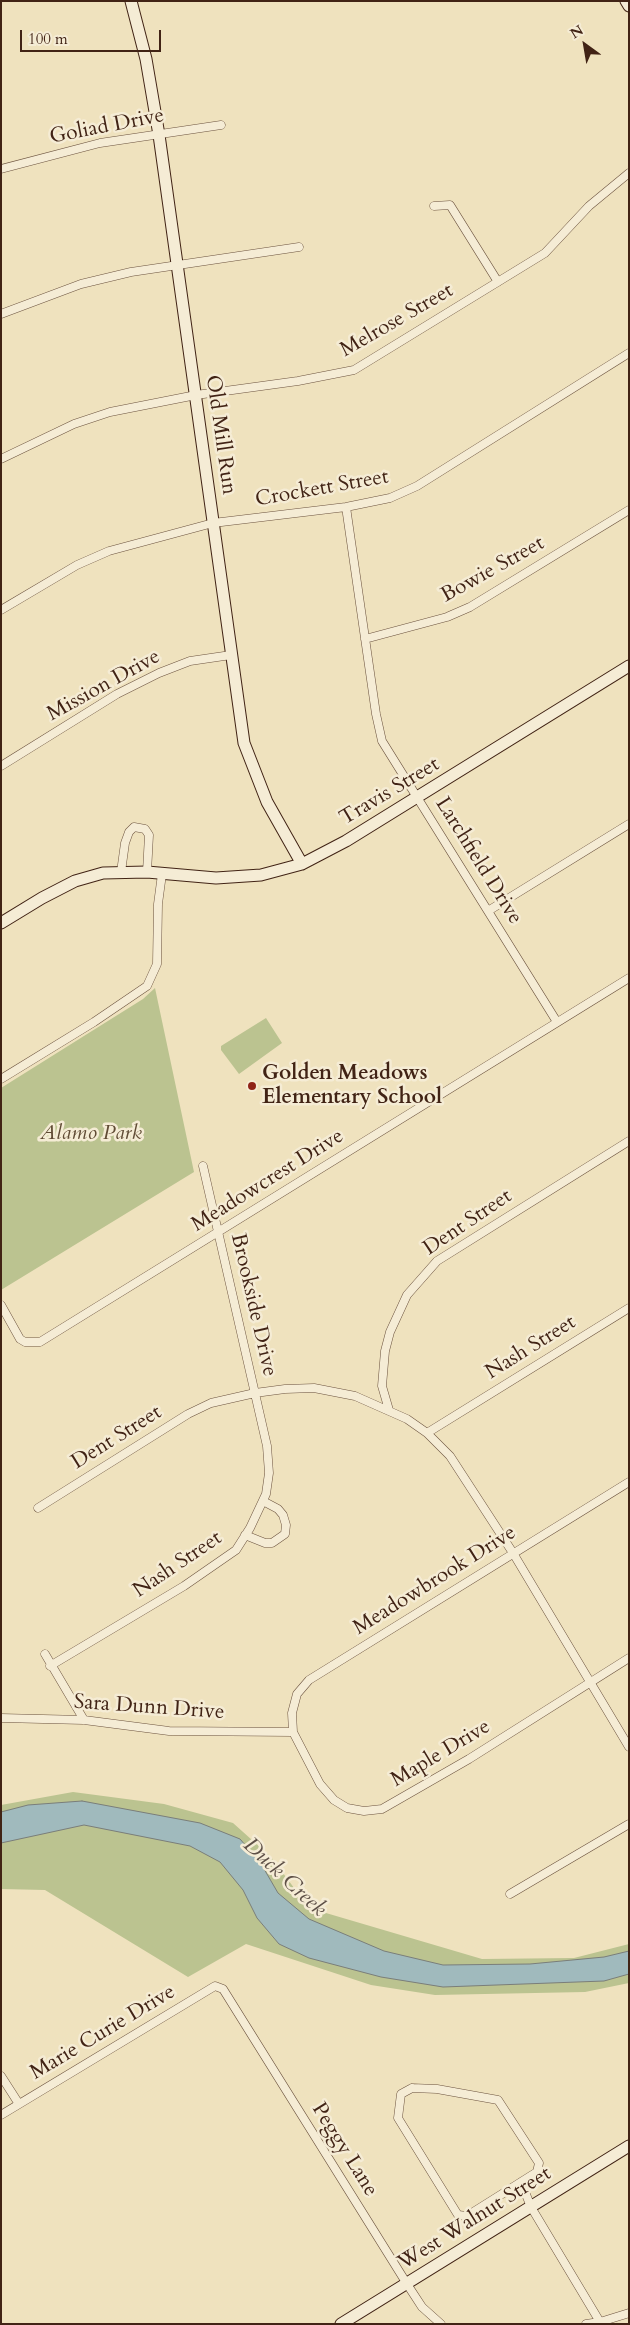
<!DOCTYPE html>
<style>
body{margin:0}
#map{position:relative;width:630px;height:2325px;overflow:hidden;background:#efe2be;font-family:Cardo,serif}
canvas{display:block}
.frame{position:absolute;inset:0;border:2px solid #412315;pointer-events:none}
.north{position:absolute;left:560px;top:20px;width:50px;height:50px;-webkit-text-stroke:4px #f5ecd5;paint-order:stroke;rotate:328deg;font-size:14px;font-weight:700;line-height:20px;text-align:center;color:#412315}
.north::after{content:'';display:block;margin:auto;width:18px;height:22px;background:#412315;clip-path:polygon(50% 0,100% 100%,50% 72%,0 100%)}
.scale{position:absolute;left:20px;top:30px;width:141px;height:22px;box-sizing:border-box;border:2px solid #412315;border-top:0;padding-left:6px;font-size:15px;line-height:18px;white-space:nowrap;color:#412315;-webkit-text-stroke:4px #f5ecd5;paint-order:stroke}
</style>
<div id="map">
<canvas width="630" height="2325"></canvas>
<div class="frame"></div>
<div class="north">N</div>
<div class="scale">100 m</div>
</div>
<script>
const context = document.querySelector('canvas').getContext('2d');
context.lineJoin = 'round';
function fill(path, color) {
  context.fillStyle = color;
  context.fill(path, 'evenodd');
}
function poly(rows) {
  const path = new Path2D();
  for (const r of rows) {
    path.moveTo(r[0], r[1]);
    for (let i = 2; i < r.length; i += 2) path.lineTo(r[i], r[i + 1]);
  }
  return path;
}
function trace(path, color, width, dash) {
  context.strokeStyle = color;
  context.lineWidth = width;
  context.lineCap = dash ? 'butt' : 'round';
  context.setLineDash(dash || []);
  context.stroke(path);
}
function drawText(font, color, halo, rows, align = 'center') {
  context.font = font + ' Cardo,serif';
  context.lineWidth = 5;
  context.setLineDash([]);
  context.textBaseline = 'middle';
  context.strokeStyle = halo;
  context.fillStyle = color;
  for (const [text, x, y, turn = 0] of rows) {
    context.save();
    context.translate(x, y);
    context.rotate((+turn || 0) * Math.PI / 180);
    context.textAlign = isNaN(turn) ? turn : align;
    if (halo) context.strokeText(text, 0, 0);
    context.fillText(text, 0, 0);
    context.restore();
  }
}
fill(poly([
 [155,988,194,1172,1,1290,1,1088,143,999],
 [266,1018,282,1043,239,1074,221,1050,221,1046],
 [73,1792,164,1804,233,1823,271,1857,309,1908,482,1959,574,1958,629,1944,629,1983,585,1992,435,1995,371,1985,246,1944,188,1977,45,1890,1,1889,1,1805]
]), '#bbc390');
const water = poly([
 [82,1801,200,1823,240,1839,260,1862,278,1893,309,1919,384,1951,443,1965,530,1964,604,1957,629,1951,629,1974,604,1981,443,1987,381,1977,309,1958,279,1944,257,1918,243,1890,220,1862,190,1846,84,1825,1,1843,1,1812,28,1805,82,1801]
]);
fill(water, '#a0babd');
trace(water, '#7a7e7a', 1);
const street = poly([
 [1,169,100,143,221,125],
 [434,206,450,205,498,282],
 [1,314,81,284,131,272,299,247],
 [1,459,74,424,110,412,196,395,298,381,354,370,545,253,589,206,629,173],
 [346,507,376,714,382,741,557,1022],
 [1,610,77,565,109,551,213,523,346,507,390,498,417,486,629,353],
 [365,639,447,617,470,607,629,510],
 [1,766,117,694,159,673,190,661,231,655],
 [121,872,125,843,129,832,134,827,145,829,149,835,147,872],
 [488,911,629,824],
 [1,1079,94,1022,147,986,157,964,158,904,162,874],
 [1,1305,20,1339,25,1342,40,1342,629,978],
 [389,1410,382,1386,385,1351,390,1332,407,1295,437,1261,629,1141],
 [427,1433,629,1308],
 [629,1482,309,1680,297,1694,292,1713,293,1732,320,1784,334,1800,347,1808,364,1811,382,1809,469,1759,629,1658],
 [38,1508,188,1414,211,1403,255,1393,285,1389,314,1388,355,1396,407,1419,427,1433,450,1456,513,1553,629,1747],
 [245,1535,265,1543,272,1543,285,1534,286,1525,283,1515,278,1509,263,1501],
 [45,1654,84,1720],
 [50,1666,184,1586,236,1550,250,1528,266,1494,269,1473,267,1446,203,1166],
 [1,1718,84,1720,169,1731,293,1732],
 [510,1894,629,1824],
 [1,2076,19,2104],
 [412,2088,437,2089,498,2100,539,2163,537,2172,467,2216,458,2215,398,2118,401,2094,412,2088],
 [1,2115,215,1986,223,1989,407,2284,422,2307,441,2324],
 [521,2182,531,2207,600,2322],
 [586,2324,600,2322,629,2313]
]);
const secondary = poly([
 [131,1,146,59,159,135,244,743,267,802,302,864],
 [626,1,629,6],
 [1,923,42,898,75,881,103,873,147,872,216,878,261,875,302,864,346,841,629,666],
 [341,2324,629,2146]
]);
trace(street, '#6c533f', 9);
trace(secondary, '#412315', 13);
trace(street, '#f5ecd5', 8);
trace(secondary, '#f5ecd5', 11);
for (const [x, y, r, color] of [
 [252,1086,5,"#8f2418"]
]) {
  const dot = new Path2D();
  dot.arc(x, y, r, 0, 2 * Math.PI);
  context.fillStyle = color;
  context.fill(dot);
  trace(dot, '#f5ecd5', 2);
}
drawText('21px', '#412315', '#f5ecd5', [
 ["Goliad Drive",107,127,-11],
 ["Melrose Street",397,321,-30],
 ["Old Mill Run",220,435,82],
 ["Crockett Street",322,489,-10],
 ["Bowie Street",493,570,-29],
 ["Mission Drive",104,686,-29],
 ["Travis Street",390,792,-31],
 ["Larchfield Drive",478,861,58],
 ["Meadowcrest Drive",268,1181,-32],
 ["Dent Street",468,1223,-34],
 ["Brookside Drive",253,1305,77],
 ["Nash Street",531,1348,-32],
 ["Dent Street",117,1438,-32],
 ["Nash Street",178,1565,-34],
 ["Meadowbrook Drive",435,1581,-32],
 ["Sara Dunn Drive",149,1708,4],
 ["Maple Drive",441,1754,-31],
 ["Marie Curie Drive",103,2033,-31],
 ["Peggy Lane",344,2150,58],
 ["West Walnut Street",475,2219,-32]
]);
drawText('bold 21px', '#412315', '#f5ecd5', [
 ["Golden Meadows",262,1074],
 ["Elementary School",262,1098]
], 'left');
drawText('italic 21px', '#604b34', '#f5ecd5', [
 ["Alamo Park",91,1134]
]);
drawText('italic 22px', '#5e5047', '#f5ecd5', [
 ["Duck Creek",284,1878,43]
]);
</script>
